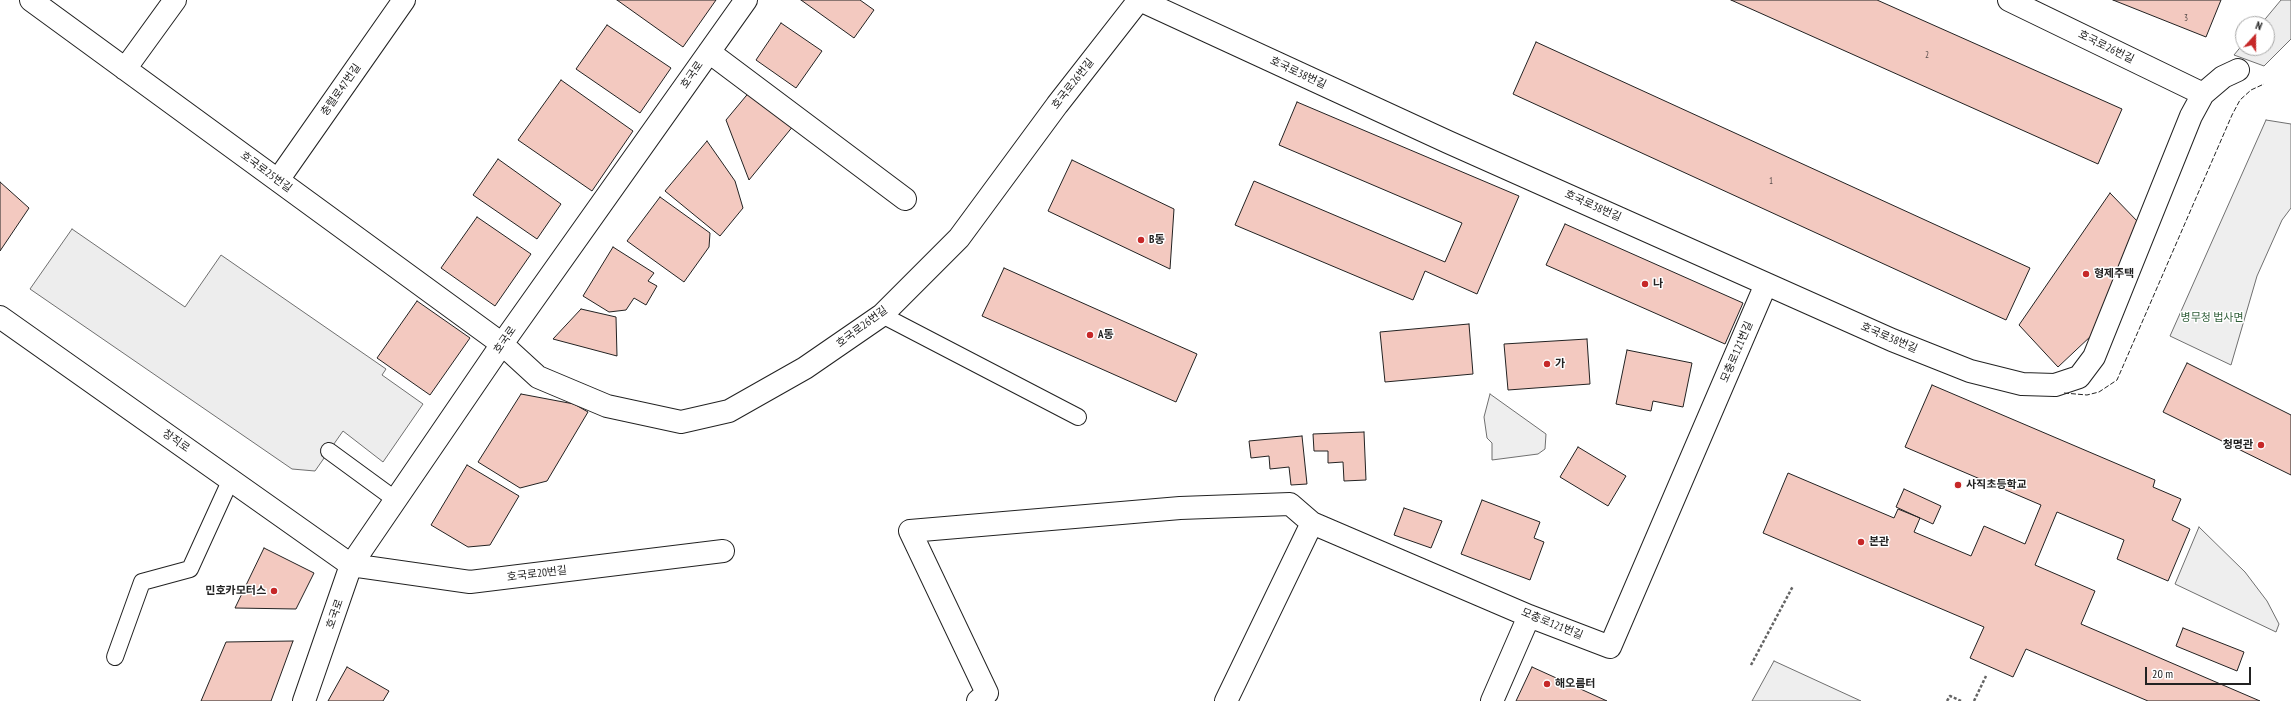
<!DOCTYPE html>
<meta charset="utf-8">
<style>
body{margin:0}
#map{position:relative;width:2291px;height:701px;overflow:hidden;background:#fff;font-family:"PT Sans Narrow",sans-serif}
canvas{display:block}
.north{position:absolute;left:2235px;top:16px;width:40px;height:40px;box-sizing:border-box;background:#fff;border:1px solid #a7a7a7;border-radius:50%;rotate:21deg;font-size:11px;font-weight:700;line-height:16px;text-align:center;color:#222}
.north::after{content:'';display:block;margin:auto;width:14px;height:18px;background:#c62828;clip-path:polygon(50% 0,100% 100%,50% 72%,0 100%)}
.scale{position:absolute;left:2145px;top:667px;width:106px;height:18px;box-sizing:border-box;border:2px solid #222;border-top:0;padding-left:5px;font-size:12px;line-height:14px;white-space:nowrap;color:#222;-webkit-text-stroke:3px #fff;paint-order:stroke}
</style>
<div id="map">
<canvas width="2291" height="701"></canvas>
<div class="north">N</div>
<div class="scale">20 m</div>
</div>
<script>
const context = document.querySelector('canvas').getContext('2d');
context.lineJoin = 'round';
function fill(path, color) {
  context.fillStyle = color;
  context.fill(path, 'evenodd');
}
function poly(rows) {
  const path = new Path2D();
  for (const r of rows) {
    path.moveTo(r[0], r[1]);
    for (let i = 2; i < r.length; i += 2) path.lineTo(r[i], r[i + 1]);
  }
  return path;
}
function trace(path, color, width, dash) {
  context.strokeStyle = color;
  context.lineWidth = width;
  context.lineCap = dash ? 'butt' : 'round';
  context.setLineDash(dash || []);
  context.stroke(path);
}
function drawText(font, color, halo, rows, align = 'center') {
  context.font = font + ' "PT Sans Narrow","Noto Sans KR",sans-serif';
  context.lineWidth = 3;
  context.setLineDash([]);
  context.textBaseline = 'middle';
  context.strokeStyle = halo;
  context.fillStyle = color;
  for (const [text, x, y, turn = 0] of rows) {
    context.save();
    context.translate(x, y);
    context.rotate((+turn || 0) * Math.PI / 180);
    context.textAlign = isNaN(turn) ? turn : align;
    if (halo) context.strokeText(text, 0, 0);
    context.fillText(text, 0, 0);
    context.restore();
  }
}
const green = poly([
 [2266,120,2291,124,2291,208,2282,220,2257,276,2231,365,2170,336,2266,120],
 [1490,394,1546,434,1545,449,1538,454,1492,460,1492,443,1487,438,1484,417,1490,394],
 [2199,527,2245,572,2267,601,2279,624,2276,632,2175,584,2199,527],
 [1774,661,1861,701,1752,701,1774,661]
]);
fill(green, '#eee');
trace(green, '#6f6f6f', 1);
const parking = poly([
 [2281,0,2291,0,2291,39,2264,66,2234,55,2243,44,2243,48,2267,48,2267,24,2261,24,2281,0],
 [72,229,185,307,221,255,386,369,382,375,423,404,383,462,343,431,315,471,292,469,30,289,72,229]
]);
fill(parking, '#ededed');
trace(parking, '#6f6f6f', 1);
const building = poly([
 [617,0,716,0,683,47,617,0],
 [801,0,860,0,874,10,854,38,801,0],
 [1731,0,1877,0,2122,109,2098,164,1731,0],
 [2113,0,2221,0,2206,37,2113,0],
 [781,23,822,51,796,88,756,60,781,23],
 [607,25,671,68,640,113,576,69,607,25],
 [1536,42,2030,268,2006,320,1513,94,1536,42],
 [561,80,633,131,592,191,518,140,561,80],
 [751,90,794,125,749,180,726,120,751,90],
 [1297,102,1519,196,1477,294,1425,271,1413,300,1235,225,1254,181,1445,262,1462,223,1279,145,1297,102],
 [707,141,735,181,743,208,720,236,665,191,707,141],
 [498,159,561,204,537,239,473,195,498,159],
 [1072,160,1174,209,1170,269,1048,211,1072,160],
 [0,182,29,208,0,251,0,182],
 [2110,193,2139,223,2092,335,2058,367,2019,325,2110,193],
 [660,197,710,233,709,247,684,282,627,241,660,197],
 [477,217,531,254,495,306,441,268,477,217],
 [1565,224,1743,303,1725,344,1546,265,1565,224],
 [613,247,654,273,648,281,657,286,646,305,634,298,626,310,609,312,583,296,613,247],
 [1004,268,1197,354,1176,402,982,316,1004,268],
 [417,301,470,338,430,395,377,358,417,301],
 [581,309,616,317,617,356,553,339,581,309],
 [1469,324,1473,374,1385,382,1380,332,1469,324],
 [1587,339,1590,384,1508,390,1504,344,1587,339],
 [1627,350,1692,363,1683,407,1653,401,1651,411,1616,404,1627,350],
 [2187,363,2291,415,2291,475,2163,412,2187,363],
 [1932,385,2155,480,2153,487,2181,499,2172,520,2190,529,2168,581,2117,559,2124,540,2057,512,2035,565,2095,591,2081,624,2260,701,2148,701,2026,649,2013,677,1970,658,1984,627,1763,533,1788,473,1894,518,1898,509,1920,518,1914,532,1971,556,1984,526,2025,544,2041,505,1905,447,1932,385],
 [521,394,574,404,588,412,547,481,520,488,478,462,521,394],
 [1364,432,1366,480,1344,481,1343,462,1328,463,1328,451,1314,451,1313,434,1364,432],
 [1302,436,1307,484,1291,485,1289,467,1270,469,1269,456,1251,458,1249,441,1302,436],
 [1578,447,1626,476,1608,506,1560,477,1578,447],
 [467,465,519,496,490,545,468,547,431,525,467,465],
 [1904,489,1941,506,1933,524,1896,507,1904,489],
 [1482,500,1540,522,1534,538,1544,542,1530,580,1461,554,1482,500],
 [1404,508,1442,521,1431,548,1394,535,1404,508],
 [264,548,314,573,296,609,235,608,264,548],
 [2183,628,2244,652,2237,671,2176,646,2183,628],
 [293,641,271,701,201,701,226,642,293,641],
 [347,667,389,691,383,701,328,701,347,667],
 [1532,667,1607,701,1516,701,1532,667]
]);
fill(building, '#f3c9c0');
trace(building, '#222', 1);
const service = poly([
 [882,315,1078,417],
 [329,451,396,500],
 [115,657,142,582,190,569,231,479]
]);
const minor = poly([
 [31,0,502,344,538,377,607,406,681,422,729,411,805,368,882,315,959,238,1057,105,1139,0],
 [1140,0,1448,142,1892,340,1970,371,2022,384,2055,385,2079,377,2094,357,2191,116,2203,94,2223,77,2238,70],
 [2009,0,2203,94],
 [709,52,905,199],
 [125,69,175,0],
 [278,180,404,0],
 [0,317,351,565,470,582,723,551],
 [304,701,351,565,502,344,746,0],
 [978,701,987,693,910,531,1180,508,1290,504,1312,523,1529,616,1610,647,1766,284],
 [1226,701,1312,523],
 [1492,701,1529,616]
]);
trace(service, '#222', 18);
trace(minor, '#222', 24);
trace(poly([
 [1751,665,1793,586],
 [1947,701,1950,696,1961,701],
 [1974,701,1986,676]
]), '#646464', 2.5, [3, 2]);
trace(service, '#fff', 16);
trace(minor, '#fff', 22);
trace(poly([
 [2064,393,2087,395,2099,392,2117,380,2232,115,2240,100,2251,90,2264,84]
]), '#222', 1, [5, 2]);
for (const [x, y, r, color] of [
 [1141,240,4,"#c62828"],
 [2086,274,4,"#c62828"],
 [1645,284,4,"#c62828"],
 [1090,335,4,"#c62828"],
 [1547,364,4,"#c62828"],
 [2261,445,4,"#c62828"],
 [1958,485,4,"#c62828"],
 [1861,542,4,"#c62828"],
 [274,591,4,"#c62828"],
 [1547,684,4,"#c62828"]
]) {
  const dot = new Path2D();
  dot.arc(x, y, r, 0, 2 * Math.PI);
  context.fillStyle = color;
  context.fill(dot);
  trace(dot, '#fff', 1.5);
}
drawText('9px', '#564c4a', null, [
 ["3",2186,18],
 ["2",1927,55],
 ["1",1771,181]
]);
drawText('11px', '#222', '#fff', [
 ["호국로26번길",2106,47,26],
 ["호국로38번길",1298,73,25],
 ["호국로",692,75,-55],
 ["호국로26번길",1073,84,-52],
 ["충렬로47번길",341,90,-55],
 ["호국로25번길",266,172,36],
 ["호국로38번길",1593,206,24],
 ["호국로26번길",862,327,-37],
 ["호국로38번길",1889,338,23],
 ["호국로",505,340,-55],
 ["모충로121번길",1737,352,-67],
 ["창직로",176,441,35],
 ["호국로20번길",537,574,-7],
 ["호국로",335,614,-71],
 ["모충로121번길",1552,624,22]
]);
drawText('bold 11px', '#222', '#fff', [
 ["B동",1149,240],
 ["형제주택",2094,274],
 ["나",1653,284],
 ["A동",1098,335],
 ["가",1555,364],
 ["청명관",2253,445,"right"],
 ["사직초등학교",1966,485],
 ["본관",1869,542],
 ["민호카모터스",266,591,"right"],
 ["해오름터",1555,684]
], 'left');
drawText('11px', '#2f5e38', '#fff', [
 ["병무청 법사면",2212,318]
]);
</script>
